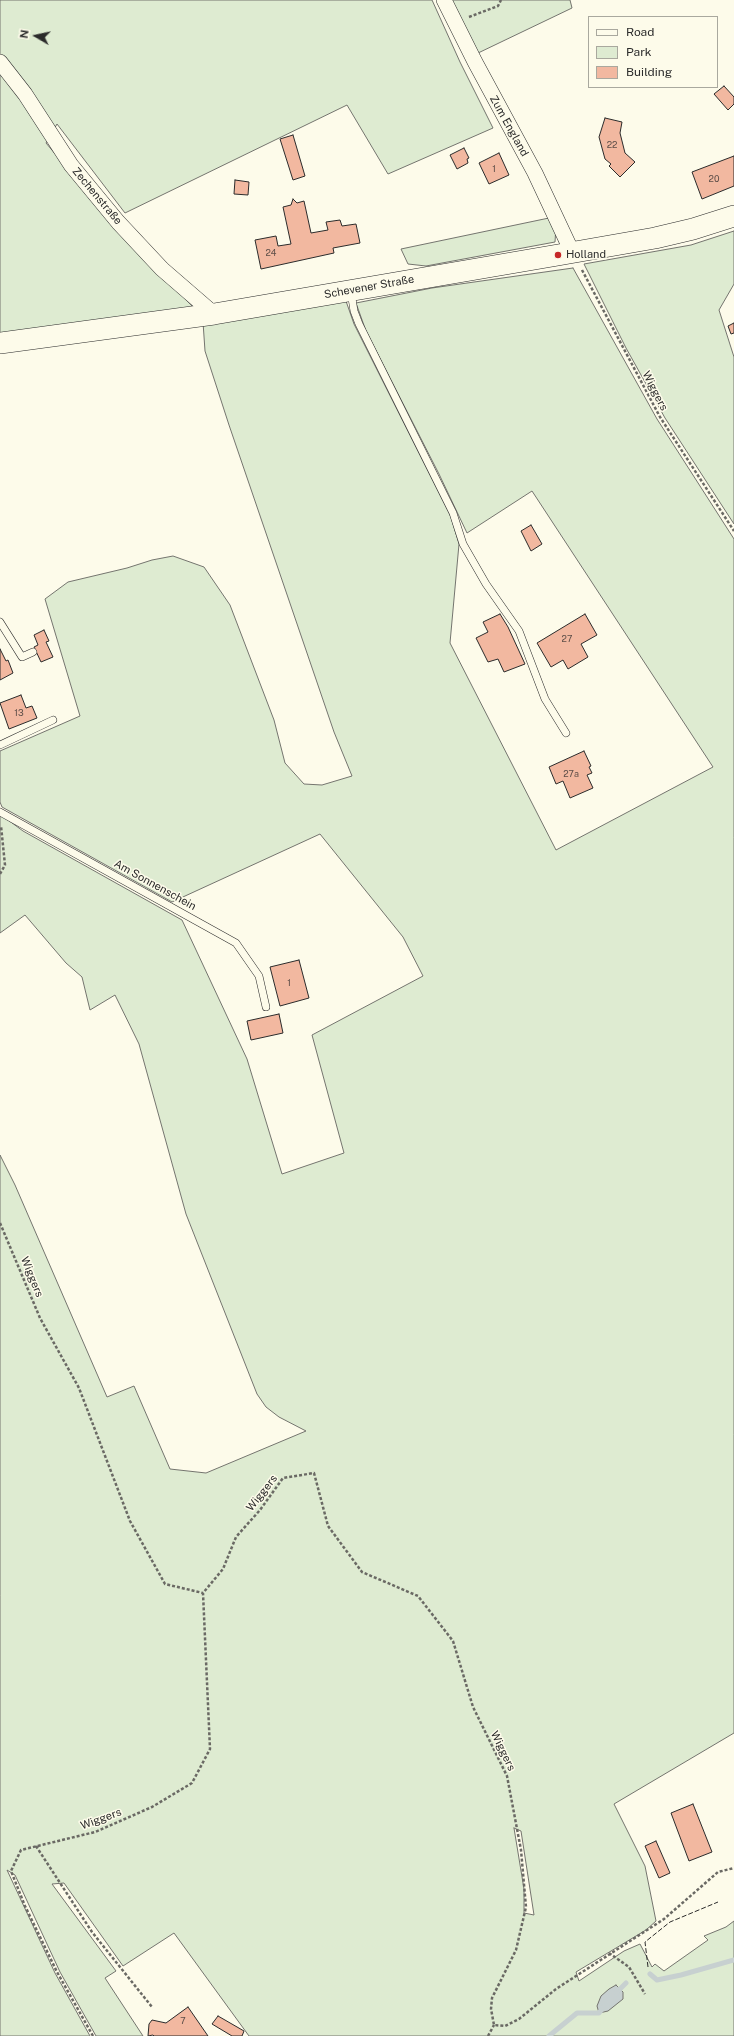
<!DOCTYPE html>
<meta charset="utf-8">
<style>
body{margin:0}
#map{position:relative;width:734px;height:2036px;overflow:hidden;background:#fdfbea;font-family:"Public Sans",sans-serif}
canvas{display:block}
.legend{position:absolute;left:588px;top:16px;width:130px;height:72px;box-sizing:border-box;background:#fdfbea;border:1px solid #a9a89e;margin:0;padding:5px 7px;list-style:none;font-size:12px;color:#2b2b2b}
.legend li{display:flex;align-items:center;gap:8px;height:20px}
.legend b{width:20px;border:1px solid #a9a89e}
.north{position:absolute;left:16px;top:16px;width:40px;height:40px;-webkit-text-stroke:3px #fdfbea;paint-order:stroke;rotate:279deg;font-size:11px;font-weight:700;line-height:16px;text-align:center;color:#2b2b2b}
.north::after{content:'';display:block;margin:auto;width:14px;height:18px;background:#2b2b2b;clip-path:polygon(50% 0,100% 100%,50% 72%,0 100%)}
</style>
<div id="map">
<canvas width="734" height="2036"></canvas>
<ul class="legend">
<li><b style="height:5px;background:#fdfbea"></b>Road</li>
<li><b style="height:11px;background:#deebd1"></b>Park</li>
<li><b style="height:11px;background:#f2b8a0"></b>Building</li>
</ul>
<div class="north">N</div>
</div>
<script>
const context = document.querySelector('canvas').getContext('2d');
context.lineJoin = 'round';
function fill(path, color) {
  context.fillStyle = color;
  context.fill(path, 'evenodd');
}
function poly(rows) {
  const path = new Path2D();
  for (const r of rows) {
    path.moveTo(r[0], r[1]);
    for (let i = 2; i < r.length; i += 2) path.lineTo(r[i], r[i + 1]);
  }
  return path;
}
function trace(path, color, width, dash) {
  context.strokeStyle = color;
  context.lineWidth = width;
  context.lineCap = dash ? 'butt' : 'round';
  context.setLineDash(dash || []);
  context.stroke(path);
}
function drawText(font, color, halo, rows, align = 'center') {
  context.font = font + ' "Public Sans",sans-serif';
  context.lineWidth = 3;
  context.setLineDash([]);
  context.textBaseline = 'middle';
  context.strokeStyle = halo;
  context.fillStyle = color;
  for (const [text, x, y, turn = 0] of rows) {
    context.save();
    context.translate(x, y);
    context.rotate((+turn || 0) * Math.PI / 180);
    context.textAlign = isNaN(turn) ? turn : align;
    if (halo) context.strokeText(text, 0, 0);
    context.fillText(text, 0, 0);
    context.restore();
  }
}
const green = poly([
 [0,0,432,0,460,62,493,128,388,174,347,105,125,213,57,124,46,143,114,224,193,307,0,335,0,0],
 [451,0,570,0,572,8,476,54,451,0],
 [549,218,556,226,555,242,426,266,408,264,401,249,549,218],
 [734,231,734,284,719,310,734,357,734,524,665,418,626,348,584,264,691,245,734,231],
 [573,268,657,419,734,539,734,1733,614,1804,645,1866,656,1921,646,1930,576,1972,579,1981,624,1951,640,1944,652,1967,655,1964,664,1971,708,1940,704,1936,726,1927,734,1921,734,2036,249,2036,174,1933,123,1966,64,1883,52,1884,116,1971,105,1978,143,2036,96,2036,60,1972,15,1875,7,1870,55,1973,90,2036,0,2036,0,1155,15,1185,107,1397,134,1386,170,1469,206,1473,306,1431,279,1417,266,1407,257,1394,186,1214,139,1044,115,995,90,1010,82,977,66,963,25,915,0,933,0,814,23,831,182,920,247,1059,282,1174,344,1153,312,1035,423,976,403,937,320,834,172,902,2,807,0,802,0,751,80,716,45,599,68,582,127,568,152,560,173,556,204,567,230,605,274,720,285,763,304,784,322,785,352,776,334,732,229,425,205,351,203,322,346,301,354,324,451,517,459,544,450,643,556,850,713,767,532,491,467,533,439,474,366,331,356,303,432,288,573,268],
 [514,1828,521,1831,534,1915,524,1913,524,1889,514,1828]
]);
fill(green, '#deebd1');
trace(green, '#74746e', 1);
const water = poly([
 [616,1985,623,1992,623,1999,608,2011,599,2013,597,2006,601,1996,609,1989,616,1985]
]);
fill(water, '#c7d0d0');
trace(water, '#74746e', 1);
trace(poly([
 [650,1974,657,1980,681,1975,734,1960],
 [616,1993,626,1983],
 [549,2036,577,2013,599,2013,603,2008]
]), '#c7d0d0', 5);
const building = poly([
 [724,86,734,97,734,104,728,110,714,94,724,86],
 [605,118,622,122,620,133,625,153,635,162,620,177,609,166,611,164,605,159,599,137,605,118],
 [293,135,305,176,293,180,280,139,293,135],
 [464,148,469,158,467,159,468,163,457,169,450,155,464,148],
 [499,153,509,175,489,184,479,163,499,153],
 [734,156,734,186,702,199,692,172,734,156],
 [235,180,249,182,248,195,234,194,235,180],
 [293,199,297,203,304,201,311,233,328,230,326,222,340,220,342,226,356,224,360,243,333,248,334,253,261,269,255,240,276,236,278,246,291,244,283,207,291,205,293,199],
 [734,323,734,333,731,334,728,326,734,323],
 [531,525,542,544,531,551,521,531,531,525],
 [500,614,508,627,525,664,504,672,498,659,488,662,476,638,488,632,483,622,500,614],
 [585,614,597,635,581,644,588,657,568,669,563,660,551,667,537,643,585,614],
 [44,630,49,641,46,642,53,657,41,662,34,647,38,645,34,635,44,630],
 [0,649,6,661,8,660,13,673,0,680,0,649],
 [21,695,26,708,32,706,37,718,9,729,0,703,21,695],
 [584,751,591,766,589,767,592,773,587,775,593,788,570,798,563,781,556,784,549,767,584,751],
 [299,960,309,998,280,1006,270,967,299,960],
 [279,1014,283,1033,251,1040,247,1021,279,1014],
 [693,1804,712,1852,689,1861,671,1813,693,1804],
 [656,1841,670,1873,659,1878,645,1846,656,1841],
 [188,2007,208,2036,154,2036,153,2035,148,2036,149,2024,152,2020,166,2023,188,2007],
 [218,2016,244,2031,242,2036,232,2036,212,2024,218,2016]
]);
fill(building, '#f2b8a0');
trace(building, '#2b2b2b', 1);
const service = poly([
 [351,292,354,311,359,324,453,513,463,544,486,584,519,631,545,699,566,733],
 [0,622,22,657,33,652],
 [0,745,53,720],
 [0,812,236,943,259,976,266,1007]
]);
const minor = poly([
 [444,0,475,62,535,173,572,252],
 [0,62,25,94,71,165,118,222,162,269,214,314]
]);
const secondary = poly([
 [0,343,214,314,558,255,655,238,693,229,734,216]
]);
trace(service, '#2b2b2b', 8);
trace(minor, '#2b2b2b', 16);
trace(secondary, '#2b2b2b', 22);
trace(poly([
 [469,17,498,6,501,0],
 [582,270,660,417,734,531],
 [0,874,5,865,1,826],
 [0,1223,40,1318,79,1388,130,1521,165,1584,203,1593],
 [36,1846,92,1932,152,2007],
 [609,1953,629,1967,645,1994],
 [93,2036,57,1972,25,1906,11,1871,21,1850,95,1832,152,1807,192,1783,210,1749,203,1593,223,1569,236,1537,260,1510,283,1478,314,1473,328,1526,362,1572,418,1596,453,1641,473,1707,507,1776,521,1850,526,1907,516,1950,492,1998,491,2009,494,2025,505,2026,519,2019,556,1989,664,1919,718,1872,734,1868],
 [488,2036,494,2025]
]), '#6a6964', 2.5, [3, 2]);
trace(service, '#fdfbea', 7);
trace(minor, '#fdfbea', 15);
trace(secondary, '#fdfbea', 21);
trace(poly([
 [648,1967,645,1942,670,1922,718,1902]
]), '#2b2b2b', 1, [5, 2]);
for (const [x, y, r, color] of [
 [558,255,4,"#c62828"]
]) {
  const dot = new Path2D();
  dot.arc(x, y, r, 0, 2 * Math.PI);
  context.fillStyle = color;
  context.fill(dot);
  trace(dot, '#fdfbea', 1.5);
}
drawText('9px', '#5d4e48', null, [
 ["22",612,145],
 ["1",494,169],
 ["20",714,179],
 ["24",271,253],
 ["27",567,639],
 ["13",19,713],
 ["27a",571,774],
 ["1",289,983],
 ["7",183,2021]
]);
drawText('11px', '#2b2b2b', '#fdfbea', [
 ["Zum England",509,126,61],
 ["Zechenstraße",97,196,50],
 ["Schevener Straße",369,287,-10],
 ["Wiggers",655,391,63],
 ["Am Sonnenschein",155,885,29],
 ["Wiggers",32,1277,68],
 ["Wiggers",262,1493,-52],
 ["Wiggers",503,1751,64],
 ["Wiggers",101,1819,-20]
]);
drawText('11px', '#2b2b2b', '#fdfbea', [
 ["Holland",566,255]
], 'left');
</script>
